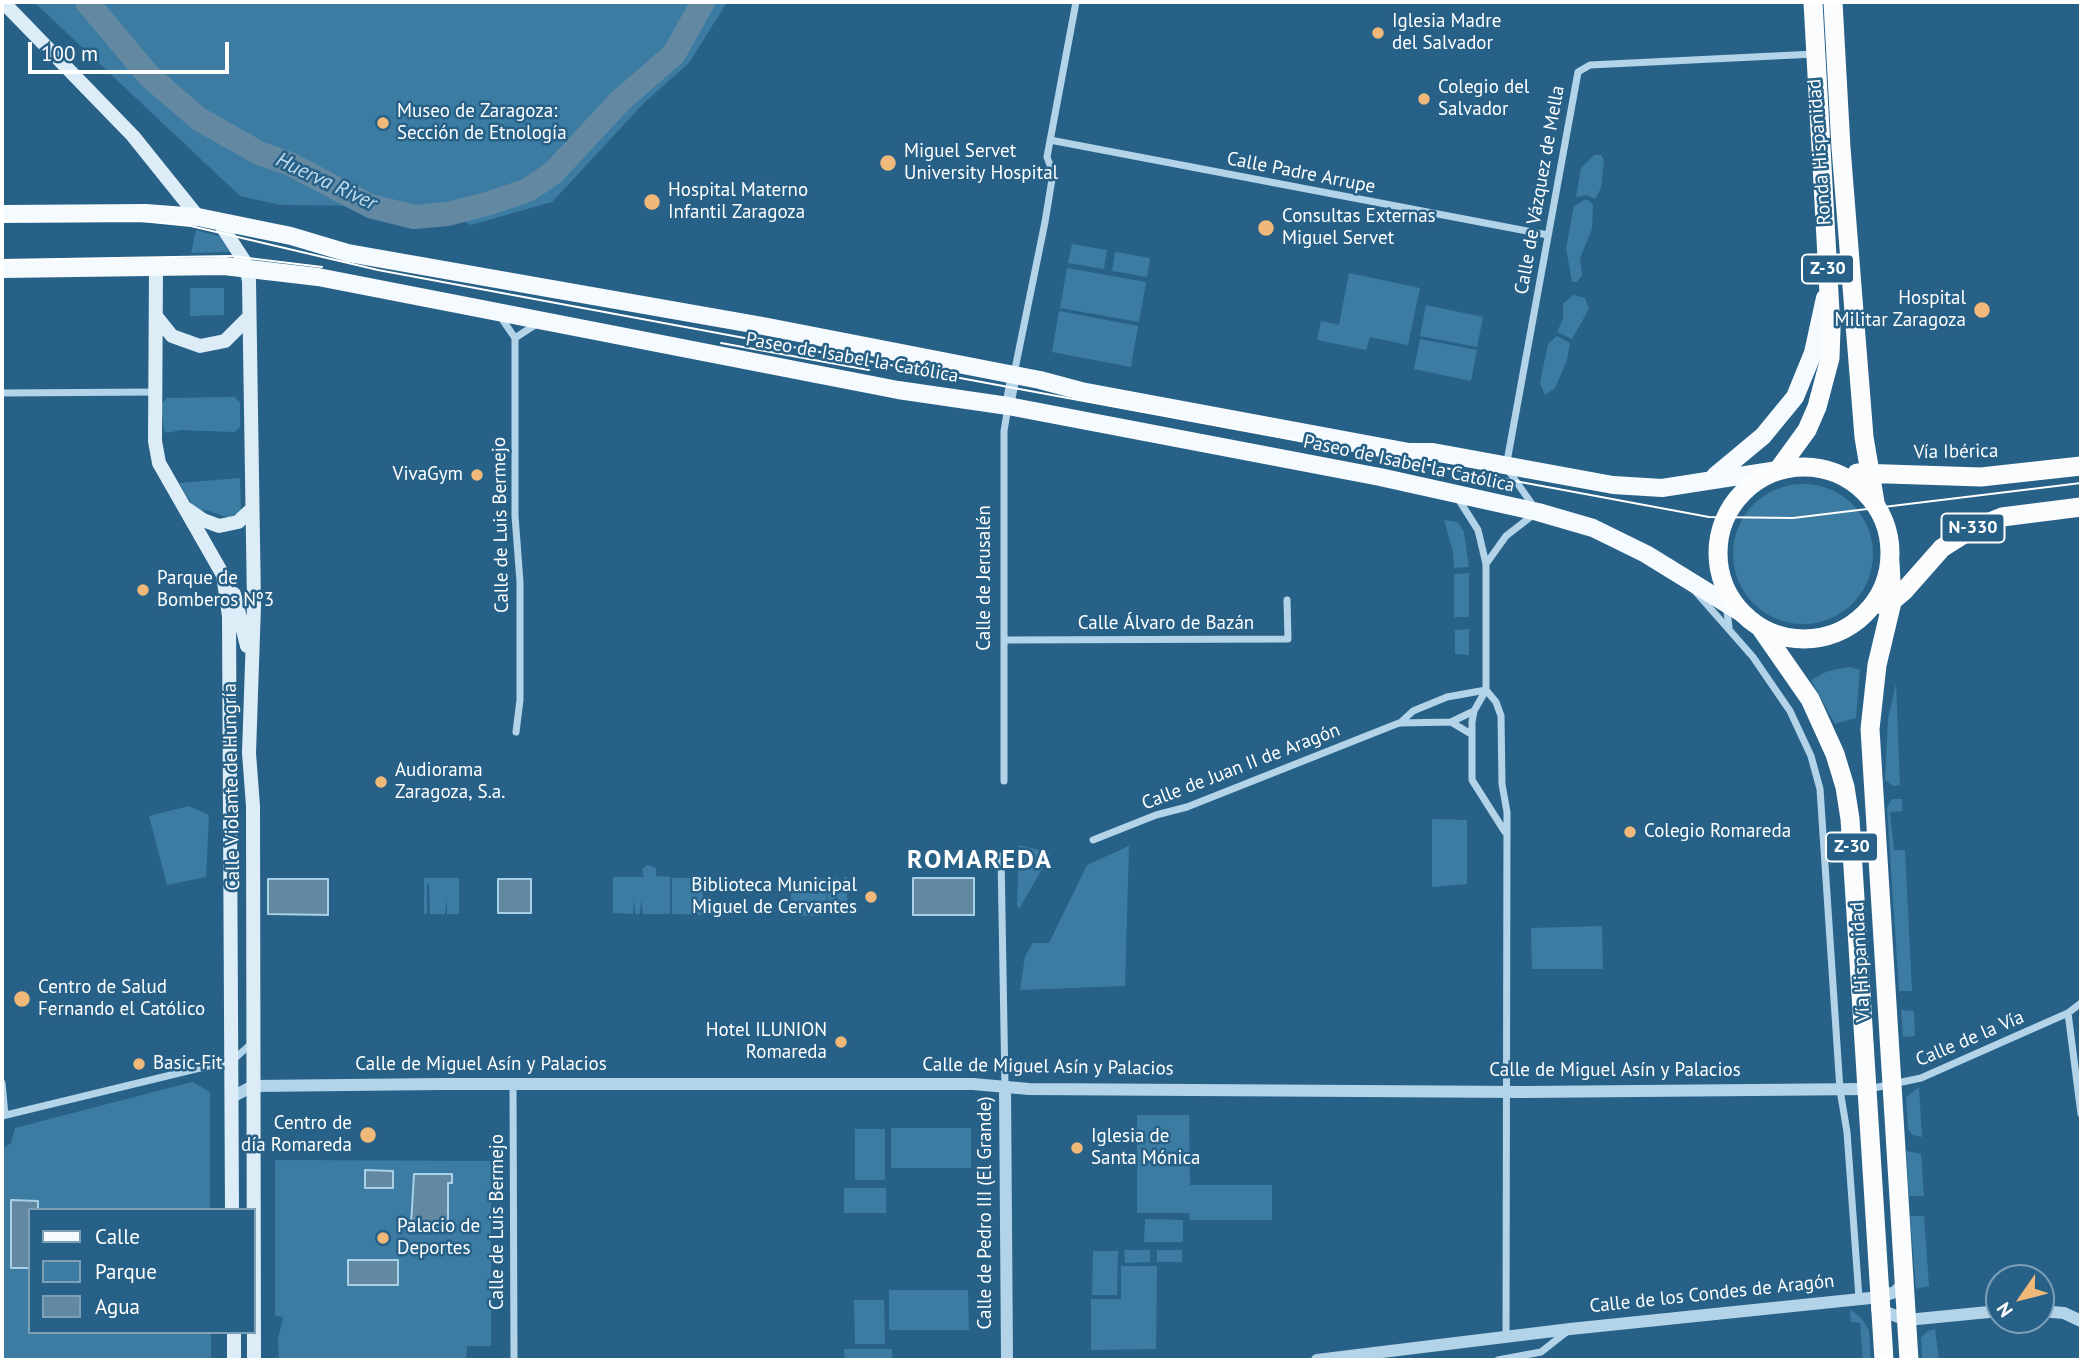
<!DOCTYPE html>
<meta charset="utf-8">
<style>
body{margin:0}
#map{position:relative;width:2083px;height:1362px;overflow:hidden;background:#286187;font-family:"PT Sans",sans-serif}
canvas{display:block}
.frame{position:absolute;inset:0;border:4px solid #fff;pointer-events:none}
.legend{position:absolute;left:28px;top:1208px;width:228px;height:126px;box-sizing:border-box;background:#286187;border:2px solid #7ea0b7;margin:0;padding:9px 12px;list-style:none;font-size:21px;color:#fff}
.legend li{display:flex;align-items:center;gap:14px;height:35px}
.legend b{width:35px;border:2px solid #7ea0b7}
.north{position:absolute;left:1985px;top:1264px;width:70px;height:70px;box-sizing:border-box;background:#286187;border:2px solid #7ea0b7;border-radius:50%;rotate:235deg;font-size:19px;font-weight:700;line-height:28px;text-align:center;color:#fff}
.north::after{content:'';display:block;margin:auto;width:24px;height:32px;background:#f0b979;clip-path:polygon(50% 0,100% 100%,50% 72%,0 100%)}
.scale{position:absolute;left:28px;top:42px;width:201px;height:32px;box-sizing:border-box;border:4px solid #fff;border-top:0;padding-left:9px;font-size:21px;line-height:24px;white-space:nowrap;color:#fff;-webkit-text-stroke:5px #286187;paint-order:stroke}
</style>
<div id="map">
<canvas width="2083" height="1362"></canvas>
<div class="frame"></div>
<ul class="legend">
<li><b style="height:9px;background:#f5fafe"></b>Calle</li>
<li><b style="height:19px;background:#3c7ca3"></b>Parque</li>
<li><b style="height:19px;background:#6389a2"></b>Agua</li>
</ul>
<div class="north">N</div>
<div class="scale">100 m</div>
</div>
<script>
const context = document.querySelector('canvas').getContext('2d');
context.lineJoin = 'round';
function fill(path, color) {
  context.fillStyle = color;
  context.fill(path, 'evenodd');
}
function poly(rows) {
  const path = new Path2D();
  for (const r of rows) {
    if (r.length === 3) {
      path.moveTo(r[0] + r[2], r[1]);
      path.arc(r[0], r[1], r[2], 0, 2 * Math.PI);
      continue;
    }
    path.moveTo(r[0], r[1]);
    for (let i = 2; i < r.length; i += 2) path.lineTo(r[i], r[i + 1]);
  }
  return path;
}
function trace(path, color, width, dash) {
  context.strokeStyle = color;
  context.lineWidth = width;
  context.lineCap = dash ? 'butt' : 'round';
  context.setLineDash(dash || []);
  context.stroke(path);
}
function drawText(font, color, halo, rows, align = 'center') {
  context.font = font + ' "PT Sans",sans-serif';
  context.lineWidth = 5;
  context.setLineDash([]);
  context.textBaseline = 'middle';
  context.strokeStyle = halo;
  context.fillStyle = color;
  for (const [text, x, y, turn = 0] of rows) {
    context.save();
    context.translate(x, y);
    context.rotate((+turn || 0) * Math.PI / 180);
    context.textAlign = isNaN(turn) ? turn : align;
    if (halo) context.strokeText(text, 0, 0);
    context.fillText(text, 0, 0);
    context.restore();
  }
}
fill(poly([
 [34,2,727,2,689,63,644,103,552,202,471,225,447,214,414,217,370,206,280,205,240,196],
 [1594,155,1601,155,1604,160,1601,188,1595,199,1586,195,1576,197,1581,168],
 [1586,199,1593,204,1592,229,1580,258,1582,275,1577,282,1572,282,1566,248,1574,206],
 [196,230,219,236,230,252,191,253],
 [1072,244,1107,250,1104,269,1068,263],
 [1115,252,1150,258,1147,277,1112,271],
 [1067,268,1146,282,1139,322,1060,308],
 [1349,273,1420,288,1408,345,1370,337,1366,350,1317,340,1321,321,1339,325],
 [190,288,224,288,224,315,190,316],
 [1573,295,1585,298,1589,309,1572,339,1557,332,1563,319,1563,304],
 [1426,305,1483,317,1477,347,1420,336],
 [1059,311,1138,326,1131,367,1052,352],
 [1557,336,1570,343,1567,360,1555,388,1545,395,1540,383,1548,344],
 [1420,339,1477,350,1471,381,1414,369],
 [235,397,240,403,240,427,235,432,181,430,167,433,164,430,161,404,167,398],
 [240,478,241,511,229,518,206,510,196,511,179,483],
 [1803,554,70],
 [1444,520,1458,522,1464,532,1469,567,1454,568,1453,552],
 [1469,573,1469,617,1454,617,1454,574],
 [1469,629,1469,655,1455,654,1455,630],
 [1850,667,1860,670,1856,718,1835,724,1811,680,1828,671],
 [1896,684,1900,785,1893,786,1885,780,1888,719],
 [1892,799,1902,799,1902,811,1890,812,1894,850,1905,850,1912,991,1899,991,1887,808],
 [189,806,209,815,206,877,167,885,149,816],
 [1432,819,1467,820,1467,884,1432,887],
 [1019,845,1047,852,1050,855,1019,909,1017,905],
 [1129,846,1125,986,1020,990,1025,956,1033,943,1049,943,1087,865],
 [647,865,656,868,656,876,670,877,670,914,643,914,641,900,640,914,635,914,634,897,633,914,613,913,613,877,644,877,642,870],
 [844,877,847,877,847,915,828,914,827,885,826,915,799,916,798,898,797,914,791,914,791,879,813,879,813,894,818,894,818,878,838,878,838,886,843,887],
 [424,878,459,878,459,914,447,914,447,899,445,914,430,914,429,884,427,885,427,914,424,914],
 [672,878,703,878,703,915,672,914],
 [1602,926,1603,969,1532,969,1531,928],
 [1901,1010,1914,1011,1915,1036,1903,1037],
 [192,1082,210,1092,210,1210,30,1210,30,1332,211,1332,211,1360,2,1360,2,1149,11,1143,15,1128],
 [1919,1087,1922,1137,1913,1135,1908,1129,1906,1097],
 [1137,1115,1189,1115,1190,1185,1272,1185,1272,1220,1190,1220,1189,1213,1137,1213],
 [891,1128,971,1128,971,1168,891,1168],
 [855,1129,885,1129,885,1180,855,1180],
 [1906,1151,1921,1154,1924,1196,1909,1196],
 [275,1160,491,1161,491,1346,467,1346,466,1360,279,1360,278,1340,283,1317,275,1316],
 [844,1188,886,1188,886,1213,844,1213],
 [1910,1216,1924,1216,1929,1286,1916,1289],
 [1145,1219,1183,1220,1183,1242,1144,1242],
 [1124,1250,1150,1250,1150,1262,1125,1263],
 [1157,1250,1182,1250,1182,1262,1157,1262],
 [1093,1251,1118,1251,1117,1295,1092,1295],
 [1121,1266,1157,1266,1156,1349,1091,1350,1091,1299,1121,1299],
 [889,1290,968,1290,969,1330,889,1330],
 [854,1300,884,1300,885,1344,855,1344],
 [1850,1309,1862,1319,1869,1330,1871,1360,1863,1360,1860,1323,1851,1322],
 [1935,1329,1939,1360,1922,1358,1921,1338,1928,1331],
 [844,1349,892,1349,892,1360,845,1360]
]), '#3c7ca3');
const water = poly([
 [913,878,974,878,974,915,913,915,913,878],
 [268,879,328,879,328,915,268,914,268,879],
 [498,879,531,879,531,913,498,913,498,879],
 [365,1170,393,1171,393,1188,365,1188,365,1170],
 [414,1174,452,1174,452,1183,448,1183,448,1226,411,1225,414,1174],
 [11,1200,38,1201,38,1210,30,1210,30,1268,11,1268,11,1200],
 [348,1260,398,1260,398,1285,348,1285,348,1260]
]);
fill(water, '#6389a2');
trace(water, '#a8d1e8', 2);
trace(poly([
 [87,2,149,76,199,119,259,153,290,164,370,206,414,217,448,214,490,203,528,190,553,173,620,101,674,54,703,2]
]), '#6389a2', 24);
trace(poly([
 [1050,140,1548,235],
 [500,316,515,338,515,516,520,582,520,700,516,732],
 [515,338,538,323],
 [1014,374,1045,222,1053,173,1047,157,1076,2],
 [2,393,155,392],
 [1457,497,1478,530,1486,564,1486,690,1474,711,1472,722,1472,780,1505,832],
 [1534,507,1506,467,1578,72,1590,65,1815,54],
 [1486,564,1506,536,1533,515],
 [1723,581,1729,627],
 [1695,591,1753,657,1790,711,1811,756,1820,789,1840,1090,1847,1132,1859,1298],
 [1005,640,1288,639,1287,600],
 [1486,690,1496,702,1501,716,1502,784,1507,812,1506,1337],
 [1451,722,1471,734],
 [1400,723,1413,711,1447,697,1486,690],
 [1004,781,1004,431,1008,407],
 [1093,840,1156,815,1187,807,1399,723,1451,722,1474,711],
 [1001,856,1005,1087],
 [2068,1013,2081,1114],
 [2,1083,5,1115],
 [513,1084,514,1360],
 [1869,1089,1921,1078,2068,1013,2081,1003],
 [2,1116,233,1060,252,1043],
 [1498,1360,1541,1352,1569,1330]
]), '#b3d4e8', 7);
trace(poly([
 [1008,406,1014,375],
 [1005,1087,1007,1360],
 [232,1097,253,1086,442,1084,973,1084,1029,1089,1524,1092,1867,1089],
 [1877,1309,1907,1320,1999,1311],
 [2041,1311,2064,1313,2081,1321],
 [1317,1360,1570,1329,1880,1297,1895,1292,1905,1281]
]), '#b3d4e8', 12);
trace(poly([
 [3,2,133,136,198,217],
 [219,222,245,262,249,281,254,605,249,753,253,806,254,1360],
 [156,268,155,441,159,463,223,575,229,616,232,1210],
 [156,316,172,336,200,346,225,341,249,317],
 [187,509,203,520,219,526,238,522,252,509],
 [234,594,247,646],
 [234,1360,234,1332]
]), '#ddedf7', 14);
trace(poly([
 [2,214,146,213,198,217,291,236,348,253,763,326,1040,380,1081,391,1409,452,1433,452,1613,485,1662,488,1778,470],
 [2,269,224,266,318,277,898,390,1008,406,1380,477,1538,512,1593,528,1646,554,1745,615],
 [1715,476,1763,436,1795,397,1813,353,1825,298]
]), '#f5fafe', 18);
trace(poly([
 [1833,2,1841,148,1864,437,1875,502],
 [1804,553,86],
 [1778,470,1807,430,1817,407,1830,358,1831,330,1813,2],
 [1857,473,1981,477,2081,466],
 [1890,562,1892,602,1877,665,1870,729,1909,1360],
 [1885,607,1904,591,1942,548,1972,529,2002,517,2081,507],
 [1760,627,1810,699,1835,754,1845,787,1850,819,1884,1360]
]), '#fafcfe', 19);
trace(poly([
 [2,221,141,221,191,226,378,270,1709,517,1793,518,2081,483],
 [2,260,231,256,322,267],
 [721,343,869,370]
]), '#fff', 2);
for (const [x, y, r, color] of [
 [1378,33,7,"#f0b979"],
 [1424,99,7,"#f0b979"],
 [383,123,7,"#f0b979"],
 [888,163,9,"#f0b979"],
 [652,202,9,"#f0b979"],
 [1266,228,9,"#f0b979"],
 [1982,310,9,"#f0b979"],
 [477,475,7,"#f0b979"],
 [143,590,7,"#f0b979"],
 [381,782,7,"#f0b979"],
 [1630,832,7,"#f0b979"],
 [871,897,7,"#f0b979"],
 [22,999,9,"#f0b979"],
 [841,1042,7,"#f0b979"],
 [139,1064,7,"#f0b979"],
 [368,1135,9,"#f0b979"],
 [1077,1148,7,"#f0b979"],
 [383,1238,7,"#f0b979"]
]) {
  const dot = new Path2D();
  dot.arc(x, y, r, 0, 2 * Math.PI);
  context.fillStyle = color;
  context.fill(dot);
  trace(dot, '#286187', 2.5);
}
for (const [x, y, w] of [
 [1828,269,52],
 [1973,528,63],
 [1852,847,52]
]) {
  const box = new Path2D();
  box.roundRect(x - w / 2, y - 14.5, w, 29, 5);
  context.fillStyle = '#286187';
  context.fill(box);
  trace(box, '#fff', 2);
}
drawText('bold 18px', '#fff', null, [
 ["Z-30",1828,269],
 ["N-330",1973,528],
 ["Z-30",1852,847]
]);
drawText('19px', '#fff', '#286187', [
 ["Iglesia Madre",1392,22],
 ["del Salvador",1392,44],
 ["Colegio del",1438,88],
 ["Salvador",1438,110],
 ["Museo de Zaragoza:",397,112],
 ["Sección de Etnología",397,134],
 ["Miguel Servet",904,152],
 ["University Hospital",904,174],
 ["Hospital Materno",668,191],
 ["Infantil Zaragoza",668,213],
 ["Consultas Externas",1282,217],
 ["Miguel Servet",1282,239],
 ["Hospital",1966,299,"right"],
 ["Militar Zaragoza",1966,321,"right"],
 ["VivaGym",463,475,"right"],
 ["Parque de",157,579],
 ["Bomberos Nº3",157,601],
 ["Audiorama",395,771],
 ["Zaragoza, S.a.",395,793],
 ["Colegio Romareda",1644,832],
 ["Biblioteca Municipal",857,886,"right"],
 ["Miguel de Cervantes",857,908,"right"],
 ["Centro de Salud",38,988],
 ["Fernando el Católico",38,1010],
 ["Hotel ILUNION",827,1031,"right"],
 ["Romareda",827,1053,"right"],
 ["Basic-Fit",153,1064],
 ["Centro de",352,1124,"right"],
 ["día Romareda",352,1146,"right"],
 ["Iglesia de",1091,1137],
 ["Santa Mónica",1091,1159],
 ["Palacio de",397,1227],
 ["Deportes",397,1249]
], 'left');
drawText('19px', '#fff', '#286187', [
 ["Ronda Hispanidad",1820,152,-94],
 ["Calle Padre Arrupe",1301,173,11],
 ["Calle de Vázquez de Mella",1540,190,-80],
 ["Paseo de Isabel la Católica",852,358,10],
 ["Vía Ibérica",1956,452,-1],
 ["Paseo de Isabel la Católica",1409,464,12],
 ["Calle de Luis Bermejo",501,525,-91],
 ["Calle de Jerusalén",985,578,-90],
 ["Calle Álvaro de Bazán",1166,624],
 ["Calle de Juan II de Aragón",1241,767,-21],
 ["Calle Violante de Hungría",232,787,-91],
 ["Vía Hispanidad",1861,962,-93],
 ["Calle de la Vía",1970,1039,-23],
 ["Calle de Miguel Asín y Palacios",481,1065],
 ["Calle de Miguel Asín y Palacios",1048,1067,1],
 ["Calle de Miguel Asín y Palacios",1615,1071],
 ["Calle de Pedro III (El Grande)",986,1213,-90],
 ["Calle de Luis Bermejo",498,1222,-90],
 ["Calle de los Condes de Aragón",1712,1294,-6]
]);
drawText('italic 21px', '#bfddef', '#286187', [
 ["Huerva River",326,182,25]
]);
context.letterSpacing = '2px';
drawText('bold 26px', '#fff', '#286187', [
 ["ROMAREDA",980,861]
]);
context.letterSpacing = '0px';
</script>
